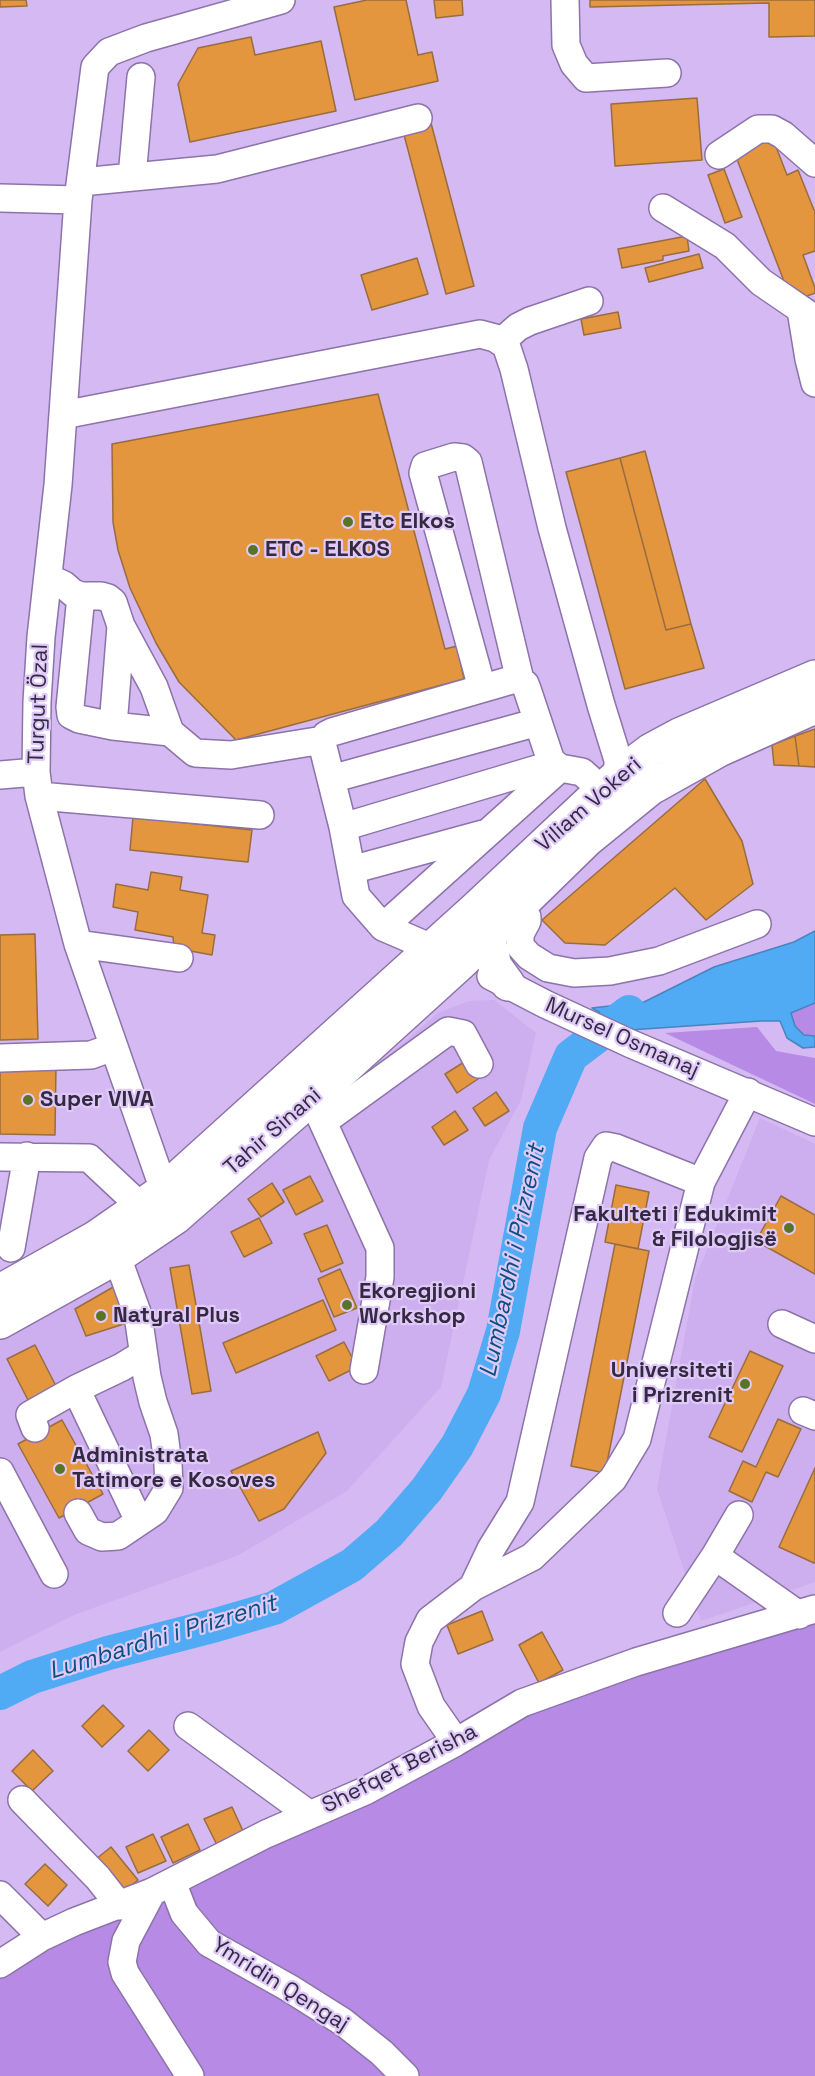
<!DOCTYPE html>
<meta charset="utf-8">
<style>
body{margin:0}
canvas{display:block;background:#d4b9f3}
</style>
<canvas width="815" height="2076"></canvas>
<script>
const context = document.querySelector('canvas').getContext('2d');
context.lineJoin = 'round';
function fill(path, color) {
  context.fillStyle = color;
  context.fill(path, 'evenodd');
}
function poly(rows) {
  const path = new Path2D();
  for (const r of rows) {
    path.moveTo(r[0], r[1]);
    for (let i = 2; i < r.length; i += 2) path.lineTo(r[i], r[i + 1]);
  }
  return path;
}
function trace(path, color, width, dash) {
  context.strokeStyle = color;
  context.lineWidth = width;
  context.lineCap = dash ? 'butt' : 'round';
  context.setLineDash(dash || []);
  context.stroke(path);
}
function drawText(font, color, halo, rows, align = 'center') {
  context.font = font + ' "Space Grotesk",sans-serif';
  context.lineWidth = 4.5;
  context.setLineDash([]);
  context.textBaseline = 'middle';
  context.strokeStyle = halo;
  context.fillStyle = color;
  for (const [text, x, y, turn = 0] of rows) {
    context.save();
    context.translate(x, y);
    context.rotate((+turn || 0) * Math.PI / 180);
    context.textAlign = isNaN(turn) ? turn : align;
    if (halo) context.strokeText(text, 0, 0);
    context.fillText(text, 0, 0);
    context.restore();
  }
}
fill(poly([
 [494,1000,536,1033,521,1100,489,1160,441,1387,347,1491,237,1556,74,1615,0,1652,0,1337,140,1265,208,1214,273,1153,438,1013,469,1001],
 [760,1118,815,1144,815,1582,701,1621,657,1489,695,1279]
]), '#cdaeef');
fill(poly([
 [815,1003,815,1036,804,1035,795,1026,791,1013],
 [757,1027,776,1051,815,1058,815,1104,665,1033],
 [815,1619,815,2076,0,2076,0,1975,46,1945,526,1712,723,1646]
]), '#b78be5');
const water = poly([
 [815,931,815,1003,791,1013,795,1026,804,1035,815,1036,815,1047,803,1048,787,1038,780,1021,761,1021,630,1030,592,1008,644,1002,714,967,794,942,815,931]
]);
fill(water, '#50abf4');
trace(water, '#4884be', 1.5);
trace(poly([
 [0,1693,32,1677,108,1653,216,1625,274,1608,352,1565,389,1533,427,1489,457,1446,484,1394,503,1331,540,1128,571,1056,629,1012]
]), '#50abf4', 34);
const building = poly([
 [0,0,26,0,27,6,0,7,0,0],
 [367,0,406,0,418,55,432,52,438,81,355,100,334,7,367,0],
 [434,0,462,0,463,15,436,18,434,0],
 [590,0,815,0,815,36,769,37,769,3,590,7,590,0],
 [251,37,255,55,321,41,336,111,190,142,178,84,198,48,251,37],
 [697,98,702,160,615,166,611,104,697,98],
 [431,123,474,286,446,294,403,131,431,123],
 [771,134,787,175,798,170,814,210,815,210,815,251,803,255,815,288,815,293,792,302,733,149,771,134],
 [724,169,742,217,725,223,708,175,724,169],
 [687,236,689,251,663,256,663,260,622,268,618,249,687,236],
 [699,254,703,268,649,282,645,268,699,254],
 [417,258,428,294,372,310,361,275,417,258],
 [618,312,621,328,584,335,581,319,618,312],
 [378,394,445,649,457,646,464,679,236,740,179,682,156,643,130,588,118,550,113,522,112,444,378,394],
 [645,451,691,624,666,630,620,458,645,451],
 [620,458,666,630,691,624,704,668,625,689,566,472,620,458],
 [815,729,815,767,799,766,795,736,815,729],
 [795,736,799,766,774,765,772,745,795,736],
 [705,779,742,841,753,884,706,920,675,888,605,945,565,943,542,920,705,779],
 [133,817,252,830,248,862,130,850,133,817],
 [151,872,182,877,180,890,208,895,202,933,215,935,212,955,174,948,173,937,135,930,138,912,113,907,116,884,148,890,151,872],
 [35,934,38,1039,0,1040,0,935,35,934],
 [469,1059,481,1077,457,1093,445,1074,469,1059],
 [0,1065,56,1066,55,1135,0,1134,0,1065],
 [496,1092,509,1111,485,1126,473,1108,496,1092],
 [455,1111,468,1130,444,1145,432,1127,455,1111],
 [310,1176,323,1201,296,1215,283,1190,310,1176],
 [272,1183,284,1202,261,1217,248,1199,272,1183],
 [616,1185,649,1192,638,1249,605,1242,616,1185],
 [781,1196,815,1215,815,1274,756,1241,781,1196],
 [259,1218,272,1243,244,1257,231,1232,259,1218],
 [327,1225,343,1263,321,1272,304,1234,327,1225],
 [615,1244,649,1251,605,1473,571,1466,615,1244],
 [189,1265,211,1391,192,1394,170,1268,189,1265],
 [340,1269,357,1308,334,1317,318,1279,340,1269],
 [115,1286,127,1323,86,1336,75,1309,115,1286],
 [323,1300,336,1330,236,1373,223,1343,323,1300],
 [344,1342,357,1367,329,1381,316,1356,344,1342],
 [35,1345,58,1390,30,1404,7,1359,35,1345],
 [750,1351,783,1366,742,1452,709,1437,750,1351],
 [778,1419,801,1429,778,1477,766,1472,752,1502,729,1491,743,1461,756,1467,778,1419],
 [62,1420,103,1494,59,1518,18,1444,62,1420],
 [318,1432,326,1453,284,1509,259,1521,231,1471,318,1432],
 [815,1468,815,1562,814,1563,779,1547,815,1468],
 [482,1611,493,1640,458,1654,447,1625,482,1611],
 [542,1632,563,1670,539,1683,519,1645,542,1632],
 [103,1705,124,1726,102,1747,82,1726,103,1705],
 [149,1730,169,1750,148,1771,128,1751,149,1730],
 [33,1750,53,1771,32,1791,12,1771,33,1750],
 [232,1807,244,1833,217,1845,204,1819,232,1807],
 [188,1824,200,1850,173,1863,161,1837,188,1824],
 [153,1834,166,1861,138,1873,126,1847,153,1834],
 [111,1847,138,1880,117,1897,91,1863,111,1847],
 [45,1864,67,1885,48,1906,25,1884,45,1864]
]);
fill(building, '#e4963e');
trace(building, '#996c3e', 1.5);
const minor = poly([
 [565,0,566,45,574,64,586,78,667,73],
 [719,155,758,129,772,129,783,135,815,163],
 [132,177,141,77],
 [81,182,217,169,418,118],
 [0,198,78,200],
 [663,208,725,246,761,282,815,319],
 [801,310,809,359,815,383],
 [501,342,518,327,530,321,589,301],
 [63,415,480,334,495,338,506,345,514,369,552,528,601,705,618,760,618,775],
 [49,578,64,585,73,593,81,596,101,596,108,598,113,602,121,626,154,687,170,732,195,753,231,755,323,740],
 [81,596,70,707,71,715,79,719,113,726,170,732],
 [482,688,423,473,425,466,454,457,463,458,468,462,520,680],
 [113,726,121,626],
 [0,775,36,772],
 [331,779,538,722],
 [39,796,260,815],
 [343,827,554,764],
 [351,870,483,834],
 [520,908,527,917,527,921,520,934,520,946,529,956,548,968,574,973,610,971,659,961,757,924],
 [383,927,560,768],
 [78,944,179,958],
 [448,955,383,927,356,896,343,827,323,747,323,740,326,735,332,732,515,679,525,684,527,689,551,761,560,768,582,772,602,790],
 [491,976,545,1004,629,1043,815,1122],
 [0,1058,91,1055,113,1047],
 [312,1098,380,1248,380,1277,364,1370],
 [324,1121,448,1031,463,1034,479,1064],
 [0,1157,89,1158,137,1203,139,1207],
 [164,1190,78,944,39,796,36,772,37,702,41,637,58,485,78,200,95,67,109,52,146,38,281,0],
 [11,1248,27,1156],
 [782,1324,815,1339],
 [76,1389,139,1521],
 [803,1411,815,1416],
 [35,1428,30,1415,76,1389,122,1367,143,1354],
 [0,1472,54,1574],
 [78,1513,88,1531,102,1537,118,1536,155,1511,169,1488,168,1464,164,1434,153,1402,147,1377,138,1315,117,1257],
 [739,1515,715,1556,799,1615],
 [473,1587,491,1549,520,1502,598,1158,606,1146,616,1148,701,1182],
 [677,1613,715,1556],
 [188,1726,310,1815],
 [456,1742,431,1706,415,1664,419,1642,430,1620,473,1587,532,1557,613,1479,637,1439,701,1182,748,1092],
 [22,1800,98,1878,120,1906],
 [172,1882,184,1913,209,1943,289,1988,343,2022,382,2053,405,2076],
 [152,1892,126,1941,122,1962,125,1973,190,2076],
 [0,1895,42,1937],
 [0,1964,42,1937,74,1922,152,1892,266,1834,365,1791,456,1742,522,1703,636,1662,815,1609]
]);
const major = poly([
 [488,937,495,966,508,984],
 [0,1291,95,1238,164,1190,475,909,618,775,651,750,679,735,815,677],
 [0,1322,117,1257,176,1217,312,1098,462,962,587,840,651,788,719,750,815,707]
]);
trace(minor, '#8c73a9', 30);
trace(major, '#8c73a9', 36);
trace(minor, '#fff', 27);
trace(major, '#fff', 33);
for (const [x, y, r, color] of [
 [348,522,6,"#5a7427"],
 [253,550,6,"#5a7427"],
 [28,1100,6,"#5a7427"],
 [789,1228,6,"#5a7427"],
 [347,1305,6,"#5a7427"],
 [101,1316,6,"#5a7427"],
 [745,1384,6,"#5a7427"],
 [60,1469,6,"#5a7427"]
]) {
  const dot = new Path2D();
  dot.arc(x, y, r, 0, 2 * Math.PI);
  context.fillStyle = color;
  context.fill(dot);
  trace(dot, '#dec9f8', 2);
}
drawText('bold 22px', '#342940', '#dec9f8', [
 ["Etc Elkos",360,522],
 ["ETC - ELKOS",265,550],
 ["Super VIVA",40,1100],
 ["Fakulteti i Edukimit",777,1215,"right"],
 ["& Filologjisë",777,1240,"right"],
 ["Ekoregjioni",359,1292],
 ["Workshop",359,1317],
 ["Natyral Plus",113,1316],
 ["Universiteti",733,1371,"right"],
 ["i Prizrenit",733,1396,"right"],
 ["Administrata",72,1456],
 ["Tatimore e Kosoves",72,1481]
], 'left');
drawText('22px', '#342940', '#dec9f8', [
 ["Turgut Özal",39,704,-88],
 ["Viliam Vokeri",589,805,-41],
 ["Mursel Osmanaj",622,1038,24],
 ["Tahir Sinani",273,1132,-41],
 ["Shefqet Berisha",400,1769,-27],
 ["Ymridin Qengaj",280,1985,32]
]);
drawText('italic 24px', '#0a507f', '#dec9f8', [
 ["Lumbardhi i Prizrenit",513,1261,-78],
 ["Lumbardhi i Prizrenit",163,1638,-17]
]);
</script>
